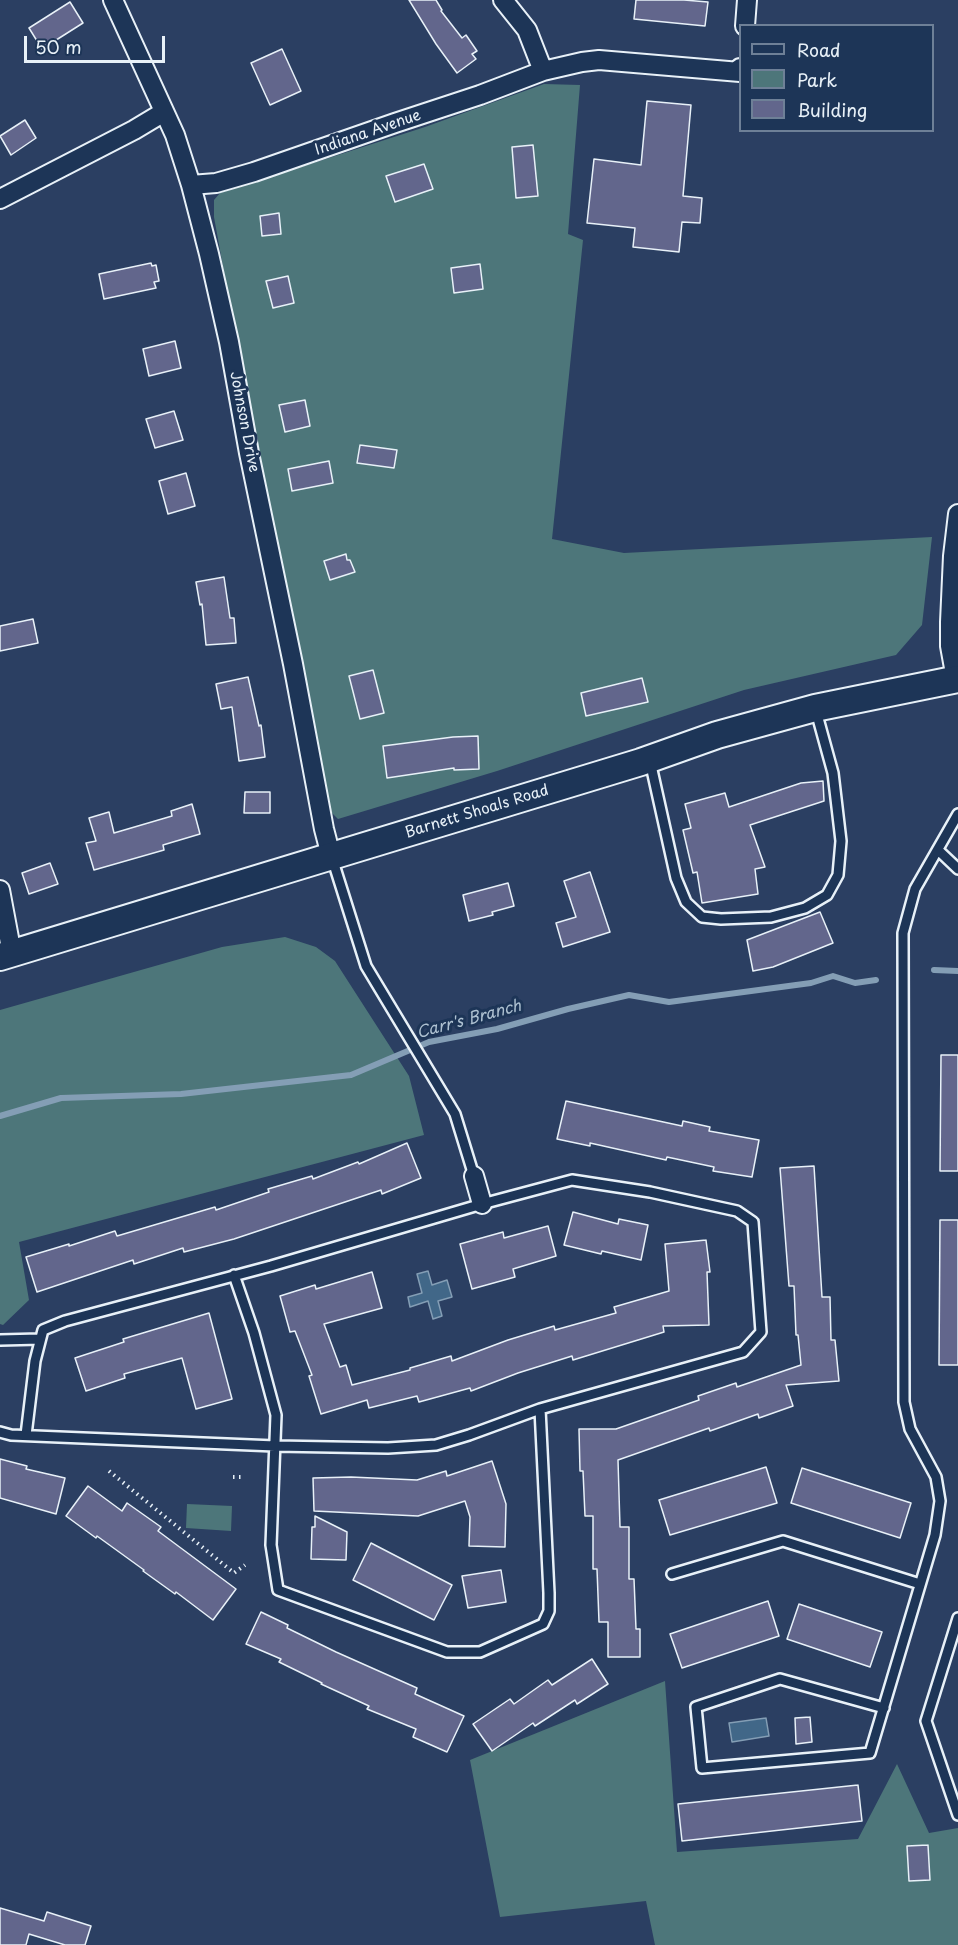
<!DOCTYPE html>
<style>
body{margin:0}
#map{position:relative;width:958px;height:1945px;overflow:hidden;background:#2b3f62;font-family:"Playpen Sans",sans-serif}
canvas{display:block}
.legend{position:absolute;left:739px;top:24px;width:195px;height:108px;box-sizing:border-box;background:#1d3557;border:2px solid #6e8097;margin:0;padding:8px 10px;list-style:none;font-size:18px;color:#e8f1f8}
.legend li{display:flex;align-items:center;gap:12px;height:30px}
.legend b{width:30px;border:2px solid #6e8097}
.scale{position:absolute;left:24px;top:36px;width:141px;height:27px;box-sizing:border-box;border:3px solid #e8f1f8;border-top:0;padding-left:8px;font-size:18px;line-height:21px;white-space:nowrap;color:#e8f1f8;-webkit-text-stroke:4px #1d3557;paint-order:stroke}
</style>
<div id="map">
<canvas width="958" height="1945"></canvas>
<ul class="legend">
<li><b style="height:8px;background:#1d3557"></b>Road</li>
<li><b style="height:16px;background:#4d767a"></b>Park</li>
<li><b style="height:16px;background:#62668c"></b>Building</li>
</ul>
<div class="scale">50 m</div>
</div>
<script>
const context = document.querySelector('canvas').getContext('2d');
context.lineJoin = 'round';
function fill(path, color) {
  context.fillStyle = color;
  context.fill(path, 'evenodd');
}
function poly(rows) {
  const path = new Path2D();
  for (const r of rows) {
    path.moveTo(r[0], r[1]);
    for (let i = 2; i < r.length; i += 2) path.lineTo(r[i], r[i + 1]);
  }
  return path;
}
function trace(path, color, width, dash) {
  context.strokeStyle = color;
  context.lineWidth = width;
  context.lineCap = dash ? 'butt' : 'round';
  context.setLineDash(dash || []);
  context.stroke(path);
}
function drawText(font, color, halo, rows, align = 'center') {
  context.font = font + ' "Playpen Sans",sans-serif';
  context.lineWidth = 6;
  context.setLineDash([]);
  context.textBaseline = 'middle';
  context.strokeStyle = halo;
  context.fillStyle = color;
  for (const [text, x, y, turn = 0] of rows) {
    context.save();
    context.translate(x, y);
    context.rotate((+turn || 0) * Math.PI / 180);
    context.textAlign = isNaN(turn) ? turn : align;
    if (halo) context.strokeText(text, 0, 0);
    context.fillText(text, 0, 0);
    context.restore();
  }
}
fill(poly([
 [544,84,580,85,568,234,583,240,552,539,624,553,932,537,922,625,896,655,744,690,497,771,338,819,332,813,329,804,289,602,254,438,214,217,214,200,220,193,425,127],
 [285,937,316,947,335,961,409,1076,424,1135,19,1242,29,1300,3,1325,0,1324,0,1010,222,947],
 [187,1504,232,1506,231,1531,186,1528],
 [665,1681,677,1852,858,1839,897,1764,929,1833,958,1828,958,1945,655,1945,646,1901,500,1917,470,1760]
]), '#4d767a');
const water = poly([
 [428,1271,432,1285,447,1280,452,1297,438,1301,442,1316,433,1319,428,1301,410,1307,408,1297,422,1293,417,1274,428,1271],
 [766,1718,769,1736,732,1742,729,1723,766,1718]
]);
fill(water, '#416788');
trace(water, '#849eb5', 1.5);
trace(poly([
 [934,970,958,971],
 [0,1116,61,1098,181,1094,351,1075,429,1042,497,1029,568,1009,629,995,669,1002,811,983,833,976,855,983,876,980]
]), '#849eb5', 6);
const building = poly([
 [409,0,436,0,442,10,441,11,462,38,466,35,477,51,472,54,476,59,457,73,436,44,409,0],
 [636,0,684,0,708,2,705,26,634,19,636,0],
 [70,2,83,23,42,49,29,28,70,2],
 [282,49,301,91,270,105,251,63,282,49],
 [647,101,691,105,683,196,702,198,700,223,682,222,679,252,633,247,635,228,587,223,594,159,641,165,647,101],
 [25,120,36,138,11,155,0,136,25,120],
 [533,145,538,196,516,198,512,147,533,145],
 [424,164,433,189,395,202,386,176,424,164],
 [279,213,281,234,262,236,260,216,279,213],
 [151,263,152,266,156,265,159,281,154,282,156,288,104,299,99,274,151,263],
 [480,264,483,289,454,293,451,268,480,264],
 [288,276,294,303,273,308,266,281,288,276],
 [175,341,181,368,149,376,143,349,175,341],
 [305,400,310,426,285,432,279,405,305,400],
 [174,411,183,440,155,448,146,419,174,411],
 [360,445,397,450,394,468,357,463,360,445],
 [329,461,333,483,292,491,288,469,329,461],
 [186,473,195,506,168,514,159,481,186,473],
 [346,554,347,560,350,560,355,572,330,580,324,561,346,554],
 [224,577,230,618,234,618,236,643,206,645,202,604,200,605,196,582,224,577],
 [33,619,38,643,0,651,0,626,33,619],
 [373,670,384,713,360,719,349,676,373,670],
 [248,677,259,726,261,725,265,757,239,761,232,707,221,709,216,684,248,677],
 [642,678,648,702,586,716,581,693,642,678],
 [478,736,479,769,454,770,454,768,387,778,383,746,453,737,478,736],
 [823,781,824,801,750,825,765,867,755,869,758,894,702,903,697,872,693,873,683,830,691,828,685,804,725,793,729,807,801,783,823,781],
 [245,792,270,792,270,813,244,813,245,792],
 [192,804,200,834,163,845,164,850,94,870,86,843,96,841,89,818,109,812,114,833,172,816,171,811,192,804],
 [50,863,58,884,29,894,22,873,50,863],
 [590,872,610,932,563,947,556,923,576,917,564,881,590,872],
 [508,883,514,906,492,912,493,915,469,921,463,895,508,883],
 [820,912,833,943,773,967,753,971,747,940,820,912],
 [941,1055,958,1055,958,1171,940,1171,941,1055],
 [566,1101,682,1126,683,1121,710,1127,709,1131,759,1140,752,1177,713,1171,714,1167,667,1157,666,1160,590,1143,590,1146,557,1139,566,1101],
 [407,1143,421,1178,382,1194,381,1190,234,1239,184,1252,183,1248,134,1264,133,1260,37,1292,26,1257,69,1244,69,1246,115,1231,117,1236,215,1207,216,1210,269,1192,268,1189,312,1176,313,1179,358,1162,359,1164,407,1143],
 [814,1166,822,1297,830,1297,831,1340,835,1340,839,1381,786,1385,793,1406,759,1418,758,1414,710,1431,709,1428,618,1460,620,1527,629,1527,629,1579,634,1579,636,1629,640,1629,640,1657,608,1657,608,1622,599,1622,597,1569,593,1569,593,1516,585,1516,583,1471,580,1471,579,1429,616,1429,699,1400,698,1396,736,1383,737,1387,801,1365,798,1335,796,1335,794,1286,789,1286,780,1168,814,1166],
 [573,1212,618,1224,619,1219,648,1225,641,1260,602,1251,601,1254,564,1245,573,1212],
 [940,1220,958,1220,958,1365,939,1365,940,1220],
 [548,1226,556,1256,513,1269,515,1277,472,1289,460,1244,503,1232,504,1238,548,1226],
 [706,1240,710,1272,707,1272,709,1325,663,1326,664,1332,573,1360,572,1356,518,1373,471,1391,470,1388,419,1402,417,1396,369,1408,367,1400,321,1414,309,1376,312,1375,295,1331,290,1332,280,1296,315,1285,316,1289,372,1272,382,1308,324,1324,340,1367,346,1365,352,1385,410,1370,410,1368,451,1356,452,1361,508,1340,554,1326,555,1330,616,1313,614,1307,669,1291,665,1244,706,1240],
 [209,1313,232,1399,196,1409,182,1358,124,1374,125,1378,86,1391,75,1358,124,1342,123,1339,209,1313],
 [0,1459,27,1466,26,1469,65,1478,56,1514,0,1498,0,1459],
 [492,1461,506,1504,505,1547,469,1546,470,1517,465,1501,418,1516,314,1511,313,1478,351,1477,417,1480,446,1471,447,1476,492,1461],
 [766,1467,777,1503,670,1535,659,1500,766,1467],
 [802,1468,911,1503,900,1538,791,1503,802,1468],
 [88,1486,122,1511,127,1503,161,1527,158,1531,236,1589,213,1620,176,1592,175,1594,143,1571,144,1570,97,1536,96,1538,66,1516,88,1486],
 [315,1516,347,1532,346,1560,311,1559,312,1527,315,1527,315,1516],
 [371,1543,452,1585,434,1620,353,1580,371,1543],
 [501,1570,506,1602,468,1608,462,1576,501,1570],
 [768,1601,779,1636,682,1668,670,1634,768,1601],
 [799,1604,882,1632,870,1667,787,1639,799,1604],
 [261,1612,288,1625,287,1628,336,1652,417,1688,415,1694,464,1716,447,1752,413,1737,416,1729,367,1709,369,1706,321,1684,322,1683,279,1662,281,1659,246,1644,261,1612],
 [592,1659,608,1684,577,1704,575,1700,535,1726,533,1723,492,1751,473,1724,510,1699,514,1704,548,1680,552,1685,592,1659],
 [810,1717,812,1742,796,1744,795,1718,810,1717],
 [858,1785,862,1821,682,1841,678,1804,858,1785],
 [928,1845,930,1880,909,1881,907,1846,928,1845],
 [0,1908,44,1921,47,1912,91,1926,85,1945,65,1945,29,1934,26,1945,0,1945,0,1908]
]);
fill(building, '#62668c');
trace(building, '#e8f1f8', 1.5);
const lane = poly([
 [650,761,676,878,686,902,702,917,721,919,771,917,805,908,827,895,838,875,841,841,833,773,816,711],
 [938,850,958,869],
 [332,858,366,966,455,1114,474,1176],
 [234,1275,254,1333,276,1415,271,1545,278,1590,447,1652,480,1652,543,1624,549,1611,549,1593,540,1409],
 [0,1340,40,1339],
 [0,1432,11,1435,275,1446,388,1448,436,1445,469,1435,540,1409,743,1352,761,1332,753,1222,737,1211,650,1192,572,1180,482,1204,271,1266,65,1321,43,1330,35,1361,26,1435],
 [672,1574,783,1541,920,1584],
 [958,1618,926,1721,958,1815],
 [884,1708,780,1679,696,1707,702,1768,870,1753,935,1535,940,1501,936,1477,910,1429,904,1402,903,933,915,889,958,814]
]);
const street = poly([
 [113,0,175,135,191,185,209,254,229,342,249,453,293,664,324,829,331,856],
 [745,26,747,0],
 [543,71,582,62,599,60,740,72,740,68],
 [191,185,216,183,254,172,395,123,480,95,543,71,527,30,503,0],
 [0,199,134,130,164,112],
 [956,679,950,646,950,622,953,556,958,514],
 [0,890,12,954],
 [474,1176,482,1204]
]);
const secondary = poly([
 [0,957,641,762,717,735,815,708,958,679]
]);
trace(lane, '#e8f1f8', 14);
trace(street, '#e8f1f8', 22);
trace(secondary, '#e8f1f8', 30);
trace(poly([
 [109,1471,234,1573,245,1565],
 [233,1477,242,1477]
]), '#e8f1f8', 4, [1.5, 4.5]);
trace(lane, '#1d3557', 9);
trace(street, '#1d3557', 18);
trace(secondary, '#1d3557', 26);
drawText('15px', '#e8f1f8', '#1d3557', [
 ["Indiana Avenue",368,133,-19],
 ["Johnson Drive",244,422,79],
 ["Barnett Shoals Road",477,812,-17]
]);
drawText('italic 16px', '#aec1d1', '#1d3557', [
 ["Carr's Branch",469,1020,-15]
]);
</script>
